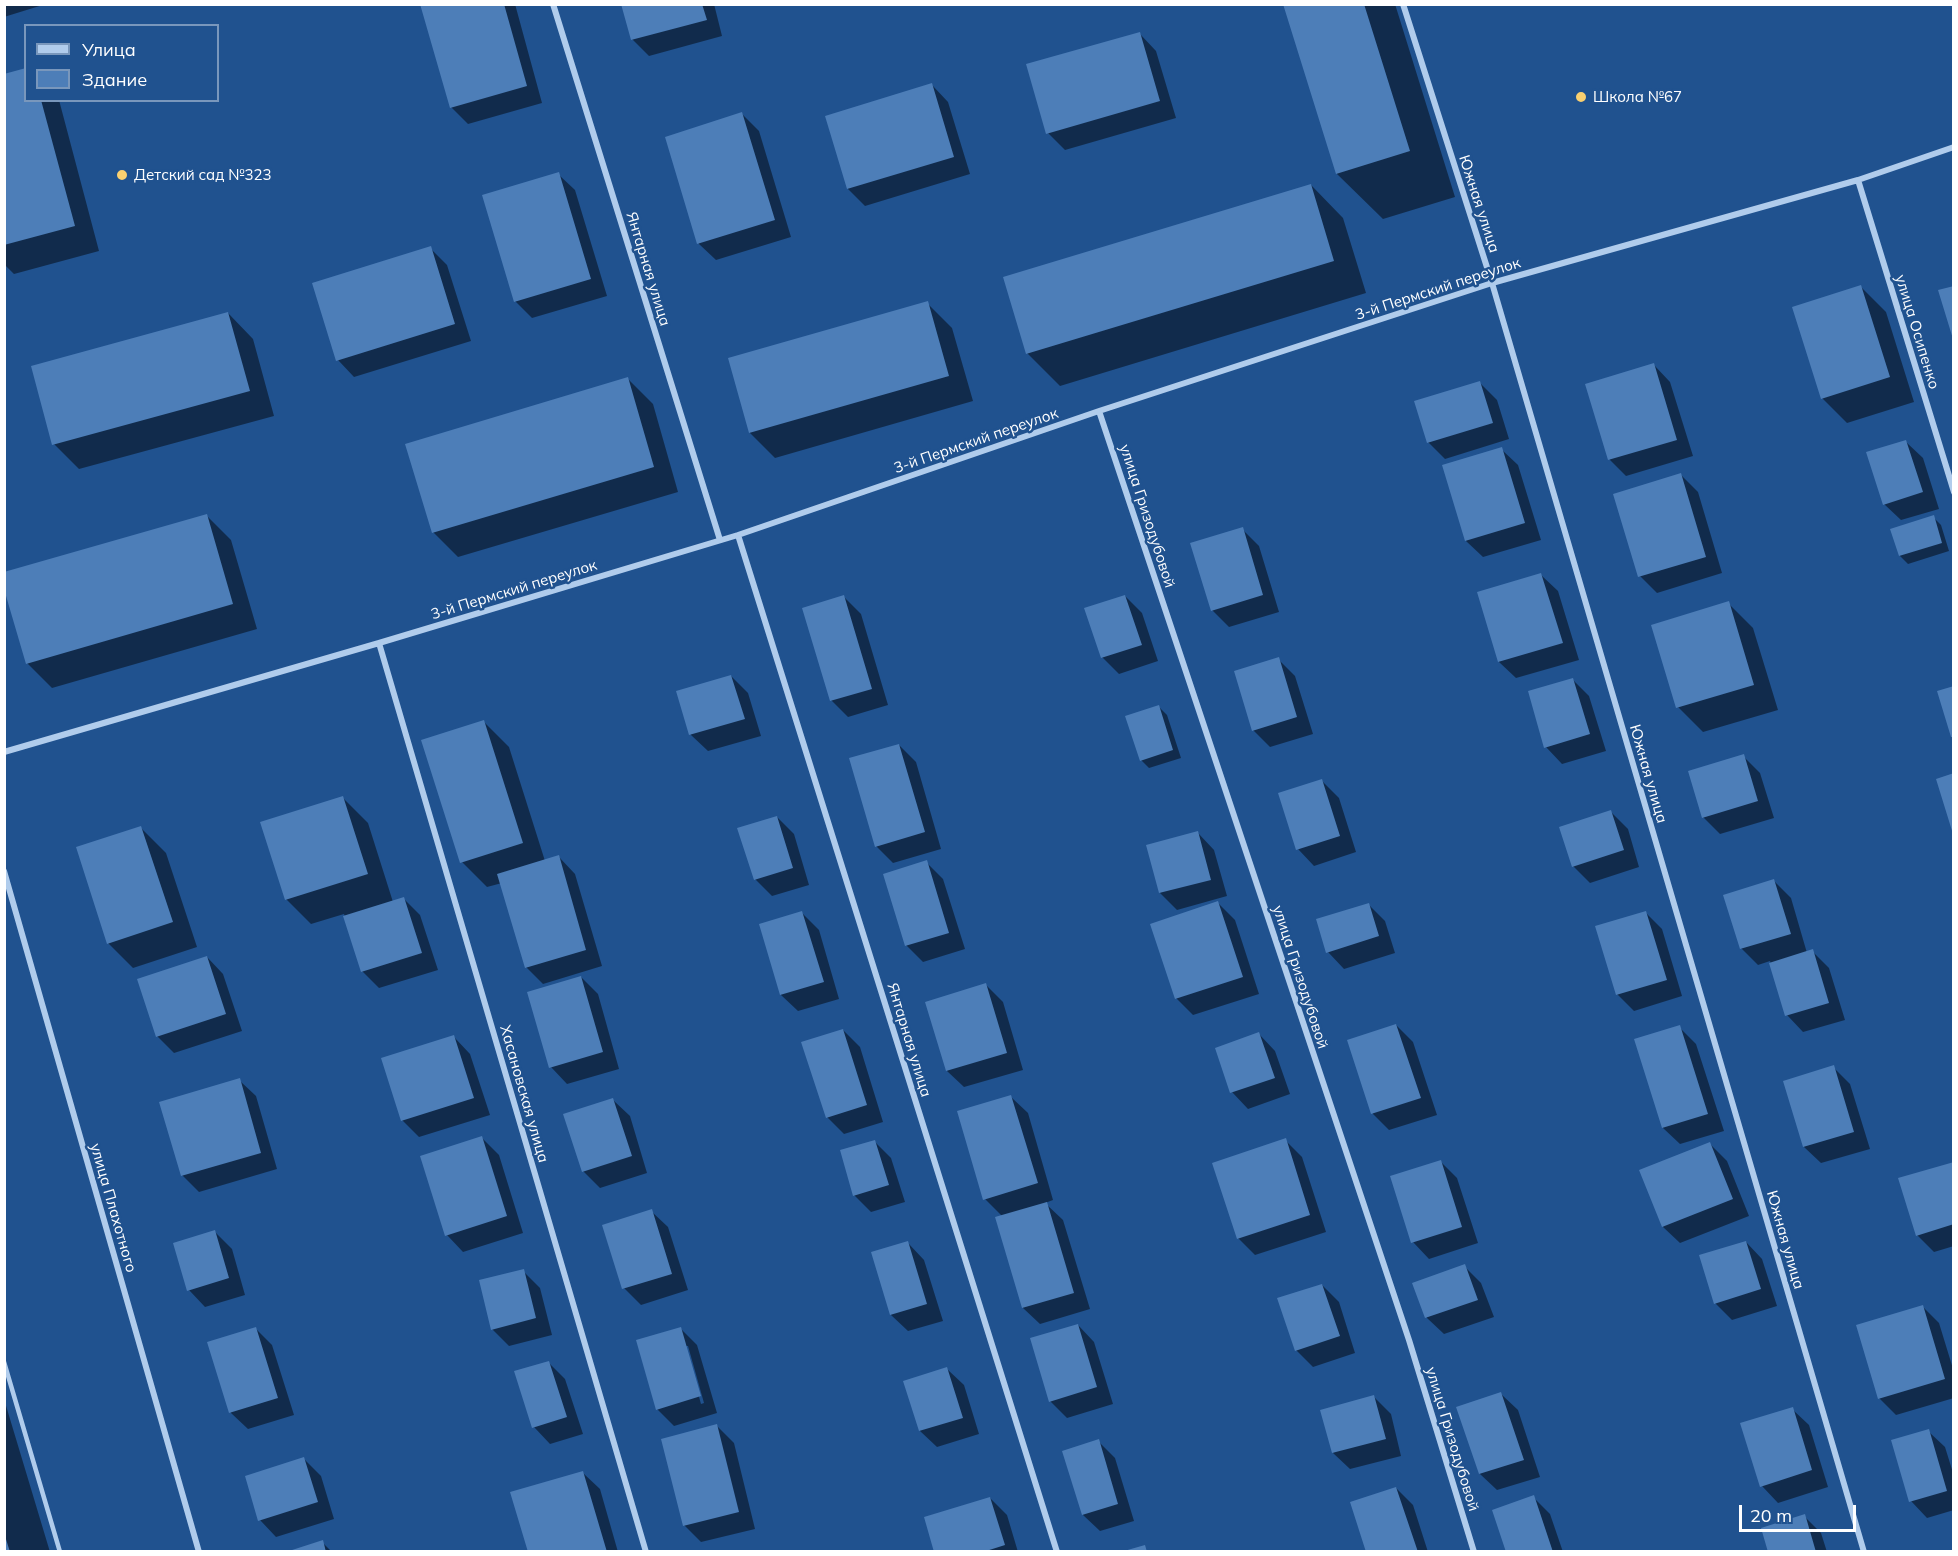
<!DOCTYPE html>
<meta charset="utf-8">
<style>
body{margin:0}
#map{position:relative;width:1958px;height:1556px;overflow:hidden;background:#20528f;font-family:Mulish,sans-serif}
canvas{display:block}
.frame{position:absolute;inset:0;border:6px solid #fff;pointer-events:none}
.legend{position:absolute;left:24px;top:24px;width:195px;height:78px;box-sizing:border-box;background:#20528f;border:2px solid #7997bc;margin:0;padding:8px 10px;list-style:none;font-size:18px;color:#fff}
.legend li{display:flex;align-items:center;gap:12px;height:30px}
.legend b{width:30px;border:2px solid #7997bc}
.scale{position:absolute;left:1739px;top:1505px;width:117px;height:27px;box-sizing:border-box;border:3px solid #fff;border-top:0;padding-left:8px;font-size:18px;line-height:21px;white-space:nowrap;color:#fff;-webkit-text-stroke:4px #20528f;paint-order:stroke}
</style>
<div id="map">
<canvas width="1958" height="1556"></canvas>
<div class="frame"></div>
<ul class="legend">
<li><b style="height:8px;background:#b0ccec"></b>Улица</li>
<li><b style="height:16px;background:#4d7eb8"></b>Здание</li>
</ul>
<div class="scale">20 m</div>
</div>
<script>
const context = document.querySelector('canvas').getContext('2d');
context.lineJoin = 'round';
function fill(path, color) {
  context.fillStyle = color;
  context.fill(path, 'evenodd');
}
function poly(rows) {
  const path = new Path2D();
  for (const r of rows) {
    path.moveTo(r[0], r[1]);
    for (let i = 2; i < r.length; i += 2) path.lineTo(r[i], r[i + 1]);
  }
  return path;
}
function trace(path, color, width, dash) {
  context.strokeStyle = color;
  context.lineWidth = width;
  context.lineCap = dash ? 'butt' : 'round';
  context.setLineDash(dash || []);
  context.stroke(path);
}
function drawText(font, color, halo, rows, align = 'center') {
  context.font = font + ' Mulish,sans-serif';
  context.lineWidth = 5;
  context.setLineDash([]);
  context.textBaseline = 'middle';
  context.strokeStyle = halo;
  context.fillStyle = color;
  for (const [text, x, y, turn = 0] of rows) {
    context.save();
    context.translate(x, y);
    context.rotate((+turn || 0) * Math.PI / 180);
    context.textAlign = isNaN(turn) ? turn : align;
    if (halo) context.strokeText(text, 0, 0);
    context.fillText(text, 0, 0);
    context.restore();
  }
}
fill(poly([
 [4,4,46,4,4,17],
 [421,4,515,4,542,103,468,124,451,107],
 [623,4,714,4,722,36,649,56,632,39],
 [1285,4,1395,4,1455,197,1383,219,1337,174],
 [1140,34,1156,51,1176,118,1065,150,1048,133],
 [4,75,26,100,59,100,99,251,14,274,4,264],
 [932,85,948,102,970,174,865,206,848,189,826,117],
 [742,114,759,131,791,237,716,260,699,244,666,138],
 [558,174,575,190,607,296,532,318,515,301],
 [1311,185,1343,218,1366,293,1060,386,1027,353],
 [430,248,447,265,471,341,354,377,338,360],
 [1861,287,1886,312,1914,402,1847,423,1822,398],
 [927,303,952,328,973,401,775,458,750,433,730,359],
 [228,313,253,339,274,416,79,469,54,444],
 [1654,365,1670,382,1693,456,1626,476,1610,460,1587,385],
 [628,379,653,404,678,492,458,557,433,532],
 [1480,383,1497,400,1509,439,1445,459,1428,442],
 [1906,442,1923,458,1939,509,1901,520,1884,504],
 [1501,449,1518,465,1541,540,1483,557,1466,541],
 [1681,475,1698,492,1722,573,1657,593,1640,576],
 [206,515,231,540,257,629,52,688,27,663],
 [1933,517,1941,525,1949,551,1908,564,1900,556,1892,530],
 [1242,529,1259,546,1279,612,1229,627,1212,610],
 [1541,575,1558,591,1579,660,1516,678,1499,662,1479,593],
 [1125,596,1142,613,1158,661,1119,674,1102,657],
 [844,597,861,614,888,705,848,717,831,700],
 [1728,603,1753,628,1778,710,1703,732,1678,707],
 [1278,659,1295,676,1313,734,1270,747,1253,730],
 [731,676,748,693,761,736,708,751,691,735,678,692],
 [1572,679,1589,696,1606,751,1562,764,1546,747],
 [1159,707,1167,715,1181,758,1149,768,1141,760],
 [484,722,509,747,545,861,559,857,575,874,602,966,543,984,526,967,502,883,487,887,462,862],
 [899,745,916,762,941,849,893,863,876,846],
 [1743,756,1760,773,1774,818,1720,834,1703,817],
 [1322,781,1339,798,1356,852,1314,866,1298,849],
 [343,798,368,823,393,902,404,899,420,915,438,970,379,988,362,971,344,914,311,924,286,899],
 [1611,812,1628,829,1639,867,1590,883,1573,866],
 [777,817,794,834,809,885,772,896,755,879],
 [141,828,166,853,197,947,133,968,108,943],
 [1198,833,1214,850,1227,896,1177,910,1160,893],
 [926,862,943,879,965,949,923,962,906,945],
 [1774,881,1791,898,1807,953,1812,951,1829,968,1845,1020,1803,1032,1787,1015,1770,961,1758,965,1741,948],
 [1218,903,1235,920,1259,994,1193,1015,1176,998],
 [1368,904,1385,921,1395,953,1344,969,1328,952],
 [1645,912,1662,929,1682,996,1634,1011,1617,994],
 [802,913,819,930,839,999,798,1011,781,995,761,925],
 [207,957,223,974,242,1031,174,1053,157,1036],
 [581,977,598,994,619,1069,567,1084,551,1067],
 [986,985,1003,1002,1023,1070,964,1087,947,1071],
 [1396,1025,1413,1042,1437,1115,1389,1130,1373,1114,1349,1041],
 [1679,1027,1696,1044,1724,1131,1680,1144,1663,1128,1636,1040],
 [843,1030,860,1047,883,1122,844,1134,827,1117],
 [1259,1034,1275,1051,1290,1094,1248,1109,1232,1092,1217,1049],
 [454,1037,470,1054,490,1115,419,1137,402,1120],
 [1833,1067,1850,1084,1870,1149,1821,1163,1804,1147],
 [239,1080,256,1096,277,1169,199,1192,182,1175],
 [1011,1097,1028,1113,1053,1200,1045,1203,1063,1220,1090,1309,1040,1324,1023,1308,1003,1217,985,1199],
 [613,1100,630,1116,647,1173,600,1188,583,1171],
 [482,1138,499,1155,523,1233,463,1252,447,1235],
 [1285,1140,1302,1157,1326,1232,1255,1255,1238,1238],
 [875,1142,891,1158,905,1202,871,1212,854,1195],
 [1710,1144,1727,1161,1749,1216,1680,1243,1663,1227],
 [1440,1161,1457,1178,1478,1243,1429,1259,1413,1242],
 [1954,1163,1954,1246,1934,1252,1917,1235],
 [651,1211,668,1227,688,1290,641,1305,624,1288],
 [215,1232,232,1249,245,1295,205,1307,189,1290],
 [1746,1242,1762,1259,1777,1306,1732,1320,1715,1303],
 [908,1243,924,1260,943,1321,908,1331,891,1315],
 [1464,1266,1481,1283,1494,1317,1444,1334,1427,1318,1414,1284],
 [523,1271,540,1288,552,1335,509,1346,492,1329],
 [1322,1285,1339,1302,1355,1353,1313,1367,1296,1350],
 [1923,1307,1939,1323,1954,1372,1954,1398,1896,1415,1879,1398],
 [1078,1325,1094,1342,1113,1404,1067,1418,1050,1401],
 [255,1328,272,1345,294,1415,248,1429,231,1413,209,1343],
 [680,1328,697,1345,717,1413,674,1426,657,1409],
 [685,1346,688,1346,704,1403,701,1404],
 [548,1362,565,1379,583,1434,550,1444,534,1427],
 [947,1369,964,1385,979,1434,937,1447,920,1431,905,1382],
 [1501,1394,1518,1410,1540,1477,1497,1490,1480,1474],
 [1374,1397,1391,1414,1401,1456,1350,1469,1333,1453],
 [4,1399,50,1552,4,1552],
 [1792,1409,1809,1425,1828,1487,1778,1503,1762,1486],
 [717,1426,734,1443,755,1529,701,1542,684,1525],
 [1928,1431,1945,1447,1954,1476,1954,1510,1927,1518,1911,1501],
 [1098,1441,1115,1458,1134,1521,1100,1531,1083,1515],
 [304,1459,321,1476,334,1519,276,1537,260,1520],
 [583,1473,600,1489,618,1552,529,1552],
 [1396,1488,1413,1505,1428,1552,1368,1552],
 [1533,1497,1550,1514,1563,1552,1508,1552],
 [990,1498,1007,1515,1018,1552,936,1552],
 [1804,1516,1821,1533,1827,1552,1770,1552],
 [322,1542,332,1552,293,1552]
]), '#0007');
fill(poly([
 [420,4,504,4,527,86,450,108],
 [621,4,702,4,707,20,631,40],
 [1283,4,1364,4,1410,151,1336,174],
 [1140,32,1160,101,1046,134,1026,64],
 [26,68,26,100,41,100,75,226,4,245,4,74],
 [932,83,954,157,847,189,825,116],
 [742,112,775,220,697,244,665,137],
 [559,172,591,279,514,302,482,195],
 [1311,184,1334,261,1026,354,1003,277],
 [431,246,455,324,336,361,312,283],
 [1861,285,1890,377,1821,399,1792,307],
 [1954,286,1954,339,1953,339,1938,290],
 [928,301,949,376,749,433,728,358],
 [228,312,250,391,52,445,31,366],
 [1654,363,1677,440,1608,460,1585,384],
 [628,377,654,467,432,533,405,444],
 [1480,381,1493,423,1427,443,1414,401],
 [1906,440,1923,492,1883,505,1866,452],
 [1502,447,1525,523,1465,541,1442,465],
 [1681,473,1706,557,1638,577,1613,494],
 [207,514,233,604,26,664,4,589,4,572],
 [1934,515,1942,543,1899,556,1890,529],
 [1243,527,1263,595,1211,611,1190,543],
 [1541,573,1563,643,1498,662,1477,592],
 [844,595,872,689,830,701,802,608],
 [1125,595,1142,645,1101,658,1084,608],
 [1729,601,1754,685,1676,708,1651,625],
 [1279,657,1297,717,1252,731,1234,671],
 [731,675,745,719,689,735,676,691],
 [1573,678,1590,734,1544,748,1528,691],
 [1954,686,1954,737,1951,737,1937,691],
 [1159,705,1173,750,1140,761,1125,716],
 [484,720,523,843,460,863,421,740],
 [899,744,925,832,875,847,849,758],
 [1744,754,1758,801,1702,818,1688,771],
 [1954,773,1954,834,1953,834,1936,779],
 [1322,779,1340,836,1296,850,1278,793],
 [343,796,368,874,285,900,260,822],
 [1611,810,1624,850,1572,867,1559,827],
 [777,816,793,868,754,880,737,828],
 [141,826,173,922,107,944,76,847],
 [1198,831,1211,880,1159,893,1146,845],
 [559,855,586,950,525,968,497,874],
 [927,860,949,933,905,946,883,874],
 [1774,879,1791,934,1740,949,1723,895],
 [404,897,422,953,361,972,343,916],
 [1218,901,1243,977,1175,999,1150,924],
 [1369,903,1379,936,1326,953,1316,919],
 [802,911,824,982,780,995,759,924],
 [1646,911,1667,980,1616,995,1595,926],
 [1813,949,1829,1003,1785,1016,1769,963],
 [207,956,226,1014,156,1037,137,979],
 [581,976,603,1052,549,1068,527,992],
 [986,983,1007,1053,946,1071,925,1002],
 [1396,1024,1421,1098,1371,1114,1347,1040],
 [1680,1025,1708,1114,1662,1128,1634,1039],
 [843,1029,867,1105,826,1118,801,1042],
 [1259,1032,1275,1078,1230,1093,1215,1048],
 [454,1035,474,1098,401,1121,381,1058],
 [1834,1065,1854,1132,1803,1147,1783,1081],
 [240,1078,261,1153,181,1176,159,1102],
 [1011,1095,1038,1183,983,1200,957,1111],
 [613,1098,632,1156,582,1172,563,1114],
 [482,1136,507,1216,445,1236,420,1156],
 [1286,1138,1310,1215,1237,1239,1212,1163],
 [875,1140,889,1185,853,1196,840,1150],
 [1710,1142,1733,1199,1662,1227,1639,1170],
 [1441,1160,1462,1227,1411,1243,1390,1176],
 [1954,1162,1954,1224,1916,1236,1898,1178],
 [1047,1202,1074,1293,1022,1308,995,1217],
 [652,1209,672,1274,622,1289,602,1225],
 [215,1230,229,1278,187,1291,173,1243],
 [908,1241,927,1304,890,1315,871,1252],
 [1746,1241,1761,1289,1714,1304,1699,1255],
 [1465,1264,1478,1300,1425,1318,1412,1283],
 [524,1269,536,1318,491,1330,479,1280],
 [1322,1284,1340,1336,1295,1351,1277,1298],
 [1923,1305,1945,1379,1878,1399,1856,1325],
 [1078,1324,1097,1387,1049,1402,1030,1338],
 [256,1327,278,1398,229,1413,207,1342],
 [681,1327,701,1396,656,1410,636,1340],
 [549,1361,567,1417,532,1428,514,1371],
 [947,1367,963,1418,919,1431,903,1381],
 [1501,1392,1524,1460,1479,1474,1456,1407],
 [1374,1395,1386,1439,1332,1453,1320,1410],
 [1793,1407,1812,1470,1760,1487,1740,1423],
 [717,1424,739,1512,683,1526,661,1439],
 [1929,1429,1947,1491,1909,1502,1891,1440],
 [1099,1439,1118,1504,1082,1515,1062,1451],
 [304,1457,318,1502,258,1521,245,1476],
 [583,1471,607,1552,528,1552,510,1492],
 [1396,1487,1418,1552,1366,1552,1350,1502],
 [1534,1495,1553,1552,1506,1552,1492,1510],
 [990,1497,1005,1545,983,1552,934,1552,924,1517],
 [1805,1514,1816,1552,1768,1552,1761,1528],
 [5,1536,10,1552,4,1552],
 [323,1540,326,1552,289,1552,289,1551],
 [1145,1545,1147,1552,1125,1552,1124,1551]
]), '#4d7eb8');
trace(poly([
 [4,1362,60,1552]
]), '#b0ccec', 4.5);
trace(poly([
 [553,4,720,540],
 [1403,4,1492,283,1864,1552],
 [1858,180,1954,492],
 [1099,411,1409,1340,1474,1552],
 [738,535,1057,1552],
 [379,643,646,1552],
 [4,752,379,643,738,535,1099,411,1492,283,1858,180,1954,147],
 [4,871,199,1552]
]), '#b0ccec', 6);
for (const [x, y, r, color] of [
 [1581,97,6,"#fad070"],
 [122,175,6,"#fad070"]
]) {
  const dot = new Path2D();
  dot.arc(x, y, r, 0, 2 * Math.PI);
  context.fillStyle = color;
  context.fill(dot);
  trace(dot, '#20528f', 2);
}
drawText('15px', '#fff', '#20528f', [
 ["Школа №67",1593,97],
 ["Детский сад №323",134,175]
], 'left');
drawText('15px', '#fff', '#20528f', [
 ["Южная улица",1479,204,72],
 ["Янтарная улица",648,269,73],
 ["3-й Пермский переулок",1438,289,-18],
 ["улица Осипенко",1917,332,73],
 ["3-й Пермский переулок",976,441,-19],
 ["улица Гризодубовой",1147,516,72],
 ["3-й Пермский переулок",514,590,-17],
 ["Южная улица",1648,774,74],
 ["улица Гризодубовой",1300,977,72],
 ["Янтарная улица",909,1040,73],
 ["Хасановская улица",524,1094,74],
 ["улица Плахотного",113,1208,74],
 ["Южная улица",1785,1240,74],
 ["улица Гризодубовой",1452,1439,73]
]);
</script>
